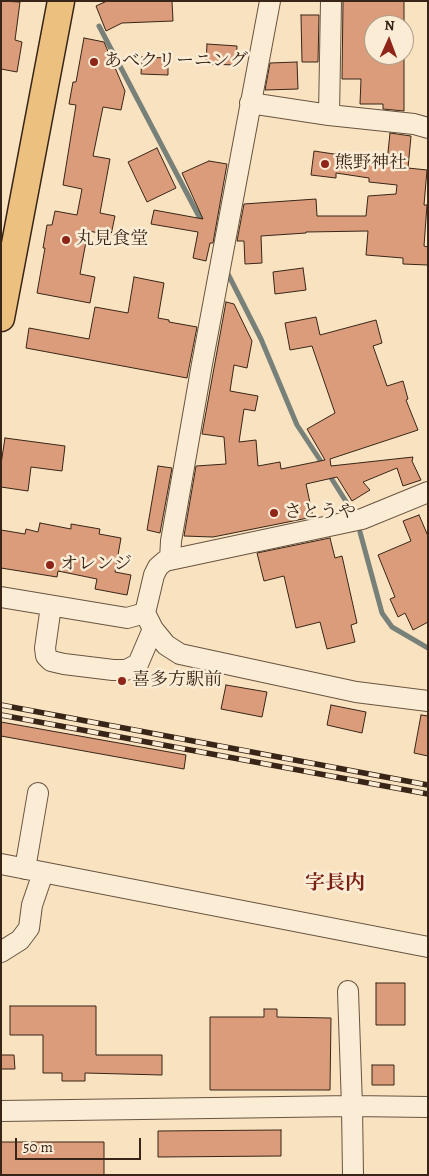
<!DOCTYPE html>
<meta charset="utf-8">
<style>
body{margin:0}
#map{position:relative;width:429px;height:1176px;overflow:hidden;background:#f9e2bf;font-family:Alegreya,serif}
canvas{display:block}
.frame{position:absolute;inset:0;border:2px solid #382517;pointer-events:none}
.north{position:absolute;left:364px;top:15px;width:50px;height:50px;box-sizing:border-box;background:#fbecd5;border:1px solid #ad9c89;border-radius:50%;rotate:2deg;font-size:14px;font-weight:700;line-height:20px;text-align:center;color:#382517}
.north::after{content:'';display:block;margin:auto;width:18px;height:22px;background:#8f2418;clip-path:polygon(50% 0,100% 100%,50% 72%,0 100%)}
.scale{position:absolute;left:15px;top:1138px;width:126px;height:22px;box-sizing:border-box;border:2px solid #382517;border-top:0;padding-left:6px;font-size:15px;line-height:18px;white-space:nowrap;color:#382517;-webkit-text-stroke:4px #fbecd5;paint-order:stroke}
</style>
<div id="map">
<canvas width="429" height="1176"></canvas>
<div class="frame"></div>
<div class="north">N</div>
<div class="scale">50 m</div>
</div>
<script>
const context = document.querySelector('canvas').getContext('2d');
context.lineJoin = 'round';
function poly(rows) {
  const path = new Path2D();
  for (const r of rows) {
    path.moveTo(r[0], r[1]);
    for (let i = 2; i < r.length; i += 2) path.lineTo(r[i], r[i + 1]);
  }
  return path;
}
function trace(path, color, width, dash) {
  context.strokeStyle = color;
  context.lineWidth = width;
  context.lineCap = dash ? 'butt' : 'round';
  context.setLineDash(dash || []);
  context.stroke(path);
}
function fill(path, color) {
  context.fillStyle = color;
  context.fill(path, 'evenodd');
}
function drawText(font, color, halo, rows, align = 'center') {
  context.font = font + ' Alegreya,"Noto Serif JP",serif';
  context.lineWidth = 5;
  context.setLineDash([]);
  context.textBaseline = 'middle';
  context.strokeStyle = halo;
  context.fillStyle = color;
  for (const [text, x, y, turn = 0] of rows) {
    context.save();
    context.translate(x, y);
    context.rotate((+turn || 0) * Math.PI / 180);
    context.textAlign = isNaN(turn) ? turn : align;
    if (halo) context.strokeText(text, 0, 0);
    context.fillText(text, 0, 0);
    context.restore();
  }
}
trace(poly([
 [99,26,203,224],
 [226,270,261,339,297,425,324,466],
 [328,473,352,511],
 [360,532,382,613,392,627,428,648]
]), '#778079', 5);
const building = poly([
 [1,1,20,2,15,40,22,42,17,72,1,69,1,1],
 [107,1,172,1,173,21,122,23,106,31,96,6,107,1],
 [343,1,404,1,404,25,374,25,374,55,404,55,404,111,383,109,383,104,360,104,361,79,342,79,343,1],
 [301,15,319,15,318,62,302,62,301,15],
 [84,38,104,42,125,91,121,110,103,107,93,156,110,159,100,213,115,216,111,235,88,231,80,274,95,277,90,303,37,293,45,248,43,248,47,225,52,225,55,211,77,215,82,189,63,185,76,105,69,104,73,82,76,82,84,38],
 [207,44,237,46,236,65,206,64,207,44],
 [142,57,168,58,168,75,141,74,142,57],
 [297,62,298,89,265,90,270,63,297,62],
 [390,133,411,136,408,168,427,170,424,205,427,205,424,246,428,247,428,265,403,264,403,258,366,255,368,231,306,232,306,233,261,236,262,263,245,264,244,241,237,241,244,204,316,199,317,216,366,216,368,196,396,194,397,185,369,182,369,178,336,173,336,178,311,175,314,151,387,162,390,133],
 [157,148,176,188,147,202,128,162,157,148],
 [209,161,227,164,213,243,210,243,206,261,193,258,198,232,151,224,154,210,203,219,182,173,209,161],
 [303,268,306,290,275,294,273,272,303,268],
 [134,277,164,283,158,318,169,320,169,322,197,327,187,378,26,348,29,328,89,339,95,307,128,313,134,277],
 [226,302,234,304,252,341,247,368,234,365,230,391,258,396,255,411,244,409,239,442,256,440,258,466,280,462,281,469,325,460,307,429,335,413,312,346,290,350,285,323,316,317,320,335,376,320,382,343,373,346,387,386,403,381,408,399,406,400,418,430,330,459,331,466,413,457,412,461,421,480,403,486,397,468,363,482,370,490,352,501,337,477,306,484,313,517,213,537,184,536,196,466,226,464,224,437,202,434,226,302],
 [5,438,65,446,62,471,31,467,28,491,1,487,1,464,5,438],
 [158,466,172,468,160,533,147,530,158,466],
 [419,515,428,536,428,622,413,630,405,613,398,617,390,599,395,597,378,555,411,541,403,521,419,515],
 [40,523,71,529,71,524,100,529,99,534,121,538,115,572,131,575,127,595,95,589,97,579,58,571,57,577,1,568,1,530,25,534,26,529,38,532,40,523],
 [330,538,335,558,342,556,357,623,351,625,355,642,327,649,320,622,296,628,284,576,264,581,257,553,330,538],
 [226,685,267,692,262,717,221,709,226,685],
 [331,705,366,712,362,733,327,725,331,705],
 [421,715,428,716,428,756,414,753,421,715],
 [1,722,186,755,184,769,1,736,1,722],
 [376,983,405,983,405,1025,376,1025,376,983],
 [10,1006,96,1006,96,1055,162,1055,162,1075,85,1073,85,1081,62,1081,62,1073,43,1073,43,1035,10,1035,10,1006],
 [264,1009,277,1009,277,1017,331,1018,330,1090,210,1090,210,1017,264,1017,264,1009],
 [1,1055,14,1055,15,1069,1,1069,1,1055],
 [372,1065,394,1065,394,1085,372,1085,372,1065],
 [281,1130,281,1156,158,1157,158,1131,281,1130],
 [1,1142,104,1142,104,1175,1,1175,1,1142]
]);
fill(building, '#da9c7b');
trace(building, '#382517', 1);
const minor = poly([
 [250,103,329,115,414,124,428,128],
 [329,115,331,1],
 [428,492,362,519,165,561,158,567,154,575,145,613,153,629,166,645,180,654,356,692,428,701],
 [170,559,171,541,202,364,270,1],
 [1,597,127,618,145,613],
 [51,606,45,648,46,656,51,661,64,664,113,670,126,670,138,664,153,629],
 [1,864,428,947],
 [25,869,38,793],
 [1,952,20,940,29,928,32,905,43,873],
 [348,991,352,1106,353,1175],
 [1,1111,352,1106,428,1107]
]);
const major = poly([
 [1,318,61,1]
]);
trace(minor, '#685441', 22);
trace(major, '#382517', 29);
trace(minor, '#fbecd5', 20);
trace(major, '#ecc180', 26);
const rail = poly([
 [1,705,428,785],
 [1,715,428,794]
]);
trace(rail, '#382517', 5.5);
trace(rail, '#fbecd5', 4, [11]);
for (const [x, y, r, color] of [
 [94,62,5,"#8f2418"],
 [325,164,5,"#8f2418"],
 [66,240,5,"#8f2418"],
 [274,513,5,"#8f2418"],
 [50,565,5,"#8f2418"],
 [122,681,5,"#8f2418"]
]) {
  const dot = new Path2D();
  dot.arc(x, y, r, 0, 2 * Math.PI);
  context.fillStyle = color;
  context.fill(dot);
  trace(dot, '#fbecd5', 2);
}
drawText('18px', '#382517', '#fbecd5', [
 ["あべクリーニング",104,62],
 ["熊野神社",335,164],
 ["丸見食堂",76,240],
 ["さとうや",284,513],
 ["オレンジ",60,565],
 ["喜多方駅前",132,681]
], 'left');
drawText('bold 20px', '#7a1f14', '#fbecd5', [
 ["字長内",335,884]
]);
</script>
